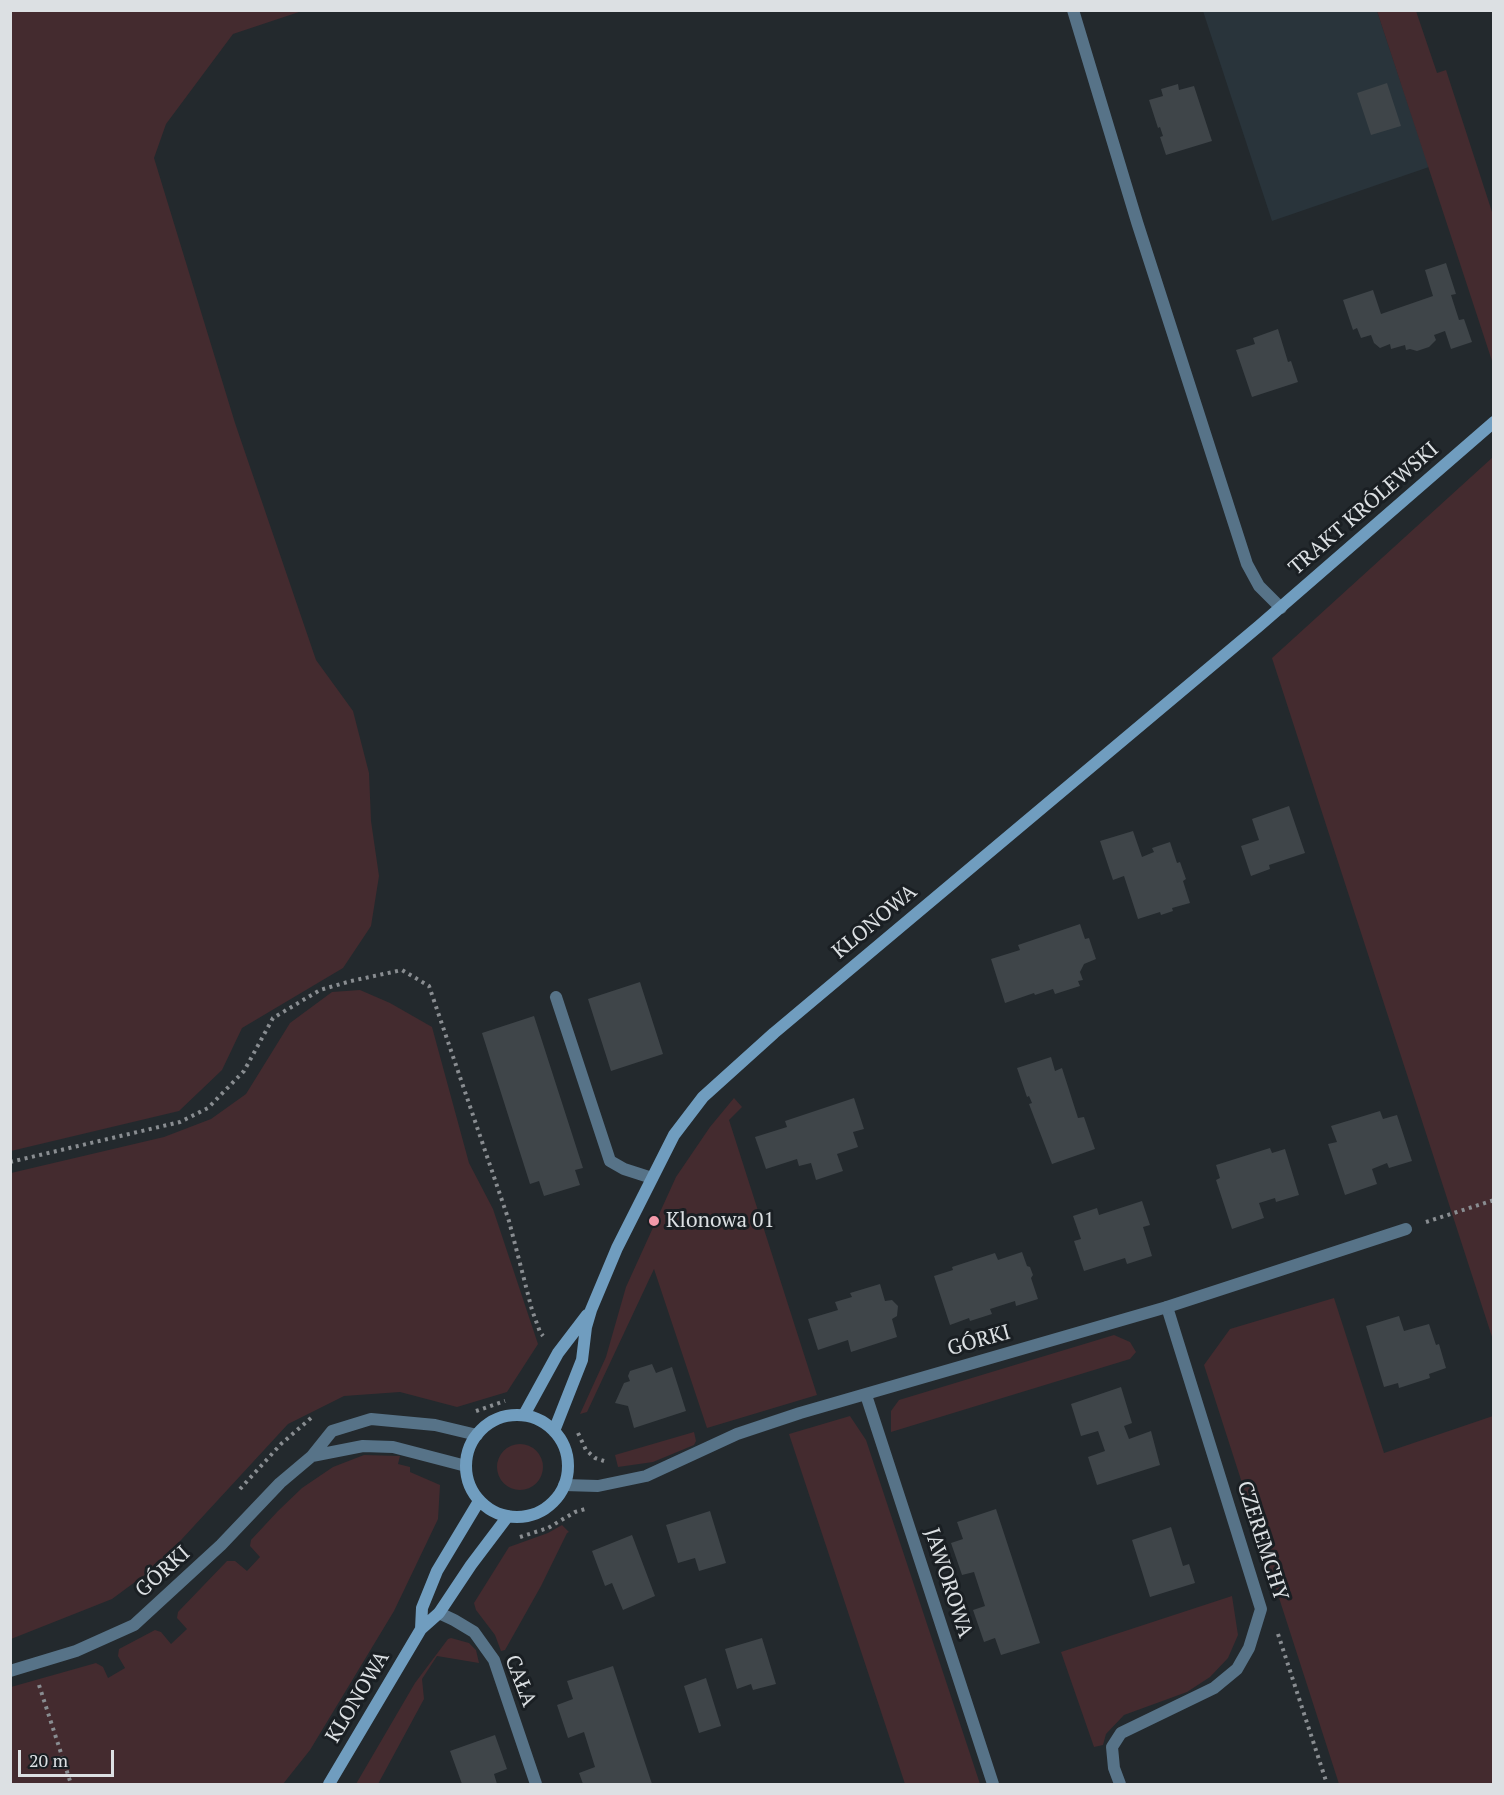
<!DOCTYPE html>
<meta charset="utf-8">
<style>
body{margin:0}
#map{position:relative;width:1504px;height:1795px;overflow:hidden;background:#23292d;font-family:"PT Serif",serif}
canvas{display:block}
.frame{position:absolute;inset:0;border:12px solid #dce0e3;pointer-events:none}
.scale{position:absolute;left:18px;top:1750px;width:96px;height:27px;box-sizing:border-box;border:3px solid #dce0e3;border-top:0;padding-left:8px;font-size:18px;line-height:21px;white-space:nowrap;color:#dce0e3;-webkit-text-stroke:4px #1a1f23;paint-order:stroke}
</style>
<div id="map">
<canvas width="1504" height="1795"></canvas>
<div class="frame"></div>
<div class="scale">20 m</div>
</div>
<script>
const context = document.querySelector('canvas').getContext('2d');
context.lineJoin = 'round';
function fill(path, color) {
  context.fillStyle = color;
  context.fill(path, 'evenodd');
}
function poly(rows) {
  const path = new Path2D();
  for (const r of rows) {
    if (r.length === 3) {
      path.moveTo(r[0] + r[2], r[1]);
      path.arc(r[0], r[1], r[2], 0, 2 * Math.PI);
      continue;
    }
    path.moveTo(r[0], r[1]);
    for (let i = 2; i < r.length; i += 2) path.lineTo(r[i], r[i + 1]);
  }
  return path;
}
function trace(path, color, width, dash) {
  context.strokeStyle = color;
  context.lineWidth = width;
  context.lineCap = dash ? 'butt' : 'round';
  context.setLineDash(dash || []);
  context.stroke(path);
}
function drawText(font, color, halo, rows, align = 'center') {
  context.font = font + ' "PT Serif",serif';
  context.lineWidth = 6;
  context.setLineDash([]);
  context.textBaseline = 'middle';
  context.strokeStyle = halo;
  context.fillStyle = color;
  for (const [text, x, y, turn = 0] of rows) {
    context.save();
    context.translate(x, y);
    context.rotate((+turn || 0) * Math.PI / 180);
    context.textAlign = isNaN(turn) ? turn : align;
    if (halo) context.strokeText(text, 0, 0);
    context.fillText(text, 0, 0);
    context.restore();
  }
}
fill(poly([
 [1203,11,1377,11,1429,167,1272,221]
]), '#29343b');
fill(poly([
 [10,11,302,11,233,34,166,124,154,158,235,423,316,660,353,711,369,773,371,821,379,876,371,926,343,968,242,1028,222,1070,179,1111,11,1151],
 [1377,11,1416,11,1437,73,1446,70,1493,215,1493,364],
 [1493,457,1493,1340,1272,658],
 [360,990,390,1003,432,1027,469,1163,493,1209,538,1344,507,1392,457,1407,400,1392,344,1396,288,1424,158,1565,112,1599,11,1639,11,1173,164,1137,211,1119,246,1094,290,1023,332,992],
 [734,1098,742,1107,729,1120,817,1395,707,1428,654,1269,587,1412,580,1414,606,1357,626,1287,676,1177,710,1127],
 [1334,1298,1384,1453,1493,1416,1493,1784,1339,1784,1204,1365,1230,1329],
 [1114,1335,1130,1342,1136,1352,1130,1359,891,1432,891,1411,899,1400],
 [850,1416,866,1440,980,1784,905,1784,789,1434],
 [694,1432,696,1441,694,1445,653,1462,618,1467,615,1455],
 [520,1467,23],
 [364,1455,400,1456,398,1464,410,1467,410,1472,440,1485,438,1519,394,1611,310,1750,283,1784,11,1784,11,1687,96,1663,103,1667,108,1678,125,1668,118,1656,119,1649,155,1630,161,1632,171,1644,187,1629,177,1618,178,1612,227,1561,235,1561,247,1571,260,1557,250,1546,251,1540,278,1511,302,1488,333,1467],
 [562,1525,569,1532,567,1533,541,1586,505,1650,501,1651,495,1635,476,1610,474,1603,509,1547,548,1533],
 [1232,1596,1238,1635,1228,1658,1210,1677,1187,1692,1124,1715,1106,1734,1103,1745,1094,1747,1061,1652],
 [451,1638,469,1643,476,1650,479,1663,437,1656,422,1679,424,1699,378,1784,356,1784,415,1683,448,1639]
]), '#442b2f');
fill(poly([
 [1387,83,1401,126,1371,135,1357,93],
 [1178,84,1179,90,1194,86,1212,141,1166,155,1160,137,1163,136,1160,127,1158,128,1149,100,1163,96,1161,89],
 [1446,263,1456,294,1451,295,1459,320,1464,319,1472,342,1451,349,1445,331,1434,335,1436,340,1429,347,1417,351,1410,349,1406,350,1405,345,1391,349,1390,344,1380,348,1374,343,1371,335,1361,338,1357,328,1353,330,1343,300,1373,290,1381,314,1433,296,1425,270],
 [1278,329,1288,362,1291,361,1298,382,1252,397,1236,350,1255,344,1253,338],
 [1289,806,1305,853,1269,865,1270,869,1251,876,1241,846,1259,840,1252,819],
 [1133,831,1142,857,1154,852,1152,848,1170,842,1177,863,1180,862,1186,879,1183,881,1190,903,1172,908,1173,911,1161,915,1160,912,1138,919,1124,876,1113,880,1100,841],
 [1080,924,1085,939,1089,938,1096,959,1084,964,1080,972,1083,980,1078,981,1080,986,1055,994,1053,989,1035,995,1034,993,1005,1003,991,959,1020,950,1018,945],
 [640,982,663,1054,611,1071,588,999],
 [534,1016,583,1168,575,1170,580,1185,544,1196,539,1181,530,1184,482,1033],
 [1051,1057,1055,1071,1062,1068,1078,1118,1084,1117,1095,1149,1052,1164,1029,1104,1032,1103,1029,1096,1027,1097,1017,1068],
 [854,1098,864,1129,853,1132,858,1147,837,1154,843,1171,816,1180,811,1163,799,1166,797,1159,766,1169,755,1137,787,1127,785,1121],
 [1380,1111,1383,1119,1397,1115,1412,1161,1389,1168,1387,1163,1372,1169,1377,1184,1345,1195,1328,1144,1337,1142,1331,1126],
 [1270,1148,1272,1153,1285,1149,1299,1195,1276,1202,1275,1198,1259,1203,1264,1218,1232,1229,1216,1180,1220,1178,1216,1165],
 [1142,1201,1150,1225,1143,1227,1152,1256,1127,1264,1125,1258,1084,1271,1074,1241,1081,1239,1073,1216,1097,1208,1099,1215],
 [1022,1252,1027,1266,1030,1267,1033,1275,1031,1278,1038,1299,1016,1306,1015,1301,990,1309,992,1314,970,1321,969,1318,950,1325,934,1276,953,1270,952,1267,995,1253,998,1260],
 [880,1284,885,1301,892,1300,898,1306,897,1316,892,1319,897,1337,851,1352,848,1340,818,1350,808,1319,838,1310,835,1302,852,1297,850,1293],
 [1399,1316,1404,1331,1429,1324,1436,1345,1439,1344,1446,1368,1429,1374,1430,1378,1399,1388,1398,1383,1384,1387,1366,1326],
 [652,1364,656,1373,672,1367,686,1411,634,1428,628,1406,615,1403,624,1383,630,1381,628,1376,630,1371],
 [1121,1387,1132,1423,1124,1426,1129,1439,1151,1431,1160,1465,1097,1485,1088,1457,1105,1451,1098,1431,1081,1436,1071,1404],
 [996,1509,1040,1643,1001,1655,995,1638,984,1642,973,1610,985,1606,974,1572,962,1575,951,1543,963,1539,957,1522],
 [710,1511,726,1563,699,1571,695,1558,678,1563,666,1525],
 [1171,1527,1183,1566,1189,1564,1195,1583,1150,1597,1132,1540],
 [632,1535,655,1596,623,1610,612,1583,605,1586,592,1551],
 [762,1638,776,1684,753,1690,751,1684,737,1689,725,1649],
 [613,1666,636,1736,652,1784,583,1784,579,1773,595,1767,584,1732,568,1738,557,1705,573,1699,567,1681],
 [706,1678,721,1726,699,1733,684,1686],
 [495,1735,507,1769,494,1774,497,1784,462,1784,450,1751]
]), '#3f4549');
trace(poly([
 [10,1162,180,1122,208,1108,244,1071,273,1018,320,990,351,981,402,970,429,986,509,1221,532,1310,540,1332,543,1336],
 [1426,1222,1494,1200],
 [476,1411,505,1401],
 [578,1433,586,1450,595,1458,604,1461],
 [240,1489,281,1444,311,1418],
 [520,1537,548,1528,575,1512,585,1509],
 [1278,1634,1327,1784],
 [39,1685,71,1784]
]), '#898d91', 4, [3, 4.5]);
trace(poly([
 [1073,10,1137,222,1247,564,1259,586,1281,608],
 [556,997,610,1161,624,1169,652,1178],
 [1120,1784,1114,1768,1112,1747,1121,1733,1214,1688,1237,1669,1249,1648,1261,1609,1167,1307]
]), '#577388', 12);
trace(poly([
 [866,1395,993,1784],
 [312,1456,363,1446,393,1447,466,1466],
 [564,1485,598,1486,646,1476,737,1434,800,1413,1167,1307,1406,1229],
 [439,1613,454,1620,474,1632,494,1660,536,1784],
 [10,1671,76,1651,134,1625,221,1545,280,1483,312,1456,332,1431,371,1419,435,1425,477,1435]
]), '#577388', 12);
trace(poly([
 [524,1415,558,1353,587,1315],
 [517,1466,51],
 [554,1431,582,1360,586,1327,591,1310,617,1248,674,1135,703,1097,774,1033,1259,626,1494,422],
 [421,1629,422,1608,437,1571,479,1501],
 [329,1784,421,1629,439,1613,471,1565,508,1516]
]), '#709dbf', 12);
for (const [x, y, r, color] of [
 [654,1221,6,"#f39aaa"]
]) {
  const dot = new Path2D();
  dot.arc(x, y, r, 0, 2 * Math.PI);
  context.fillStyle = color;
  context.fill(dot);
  trace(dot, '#1a1f23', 2);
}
drawText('21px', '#dce0e3', '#1a1f23', [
 ["TRAKT KRÓLEWSKI",1364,509,-41],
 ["KLONOWA",875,922,-40],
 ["GÓRKI",979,1341,-16],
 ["CZEREMCHY",1262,1541,72],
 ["GÓRKI",163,1572,-42],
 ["JAWOROWA",948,1583,72],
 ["CAŁA",520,1681,69],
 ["KLONOWA",358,1697,-59]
]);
drawText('21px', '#dce0e3', '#1a1f23', [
 ["Klonowa 01",666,1221]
], 'left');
</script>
